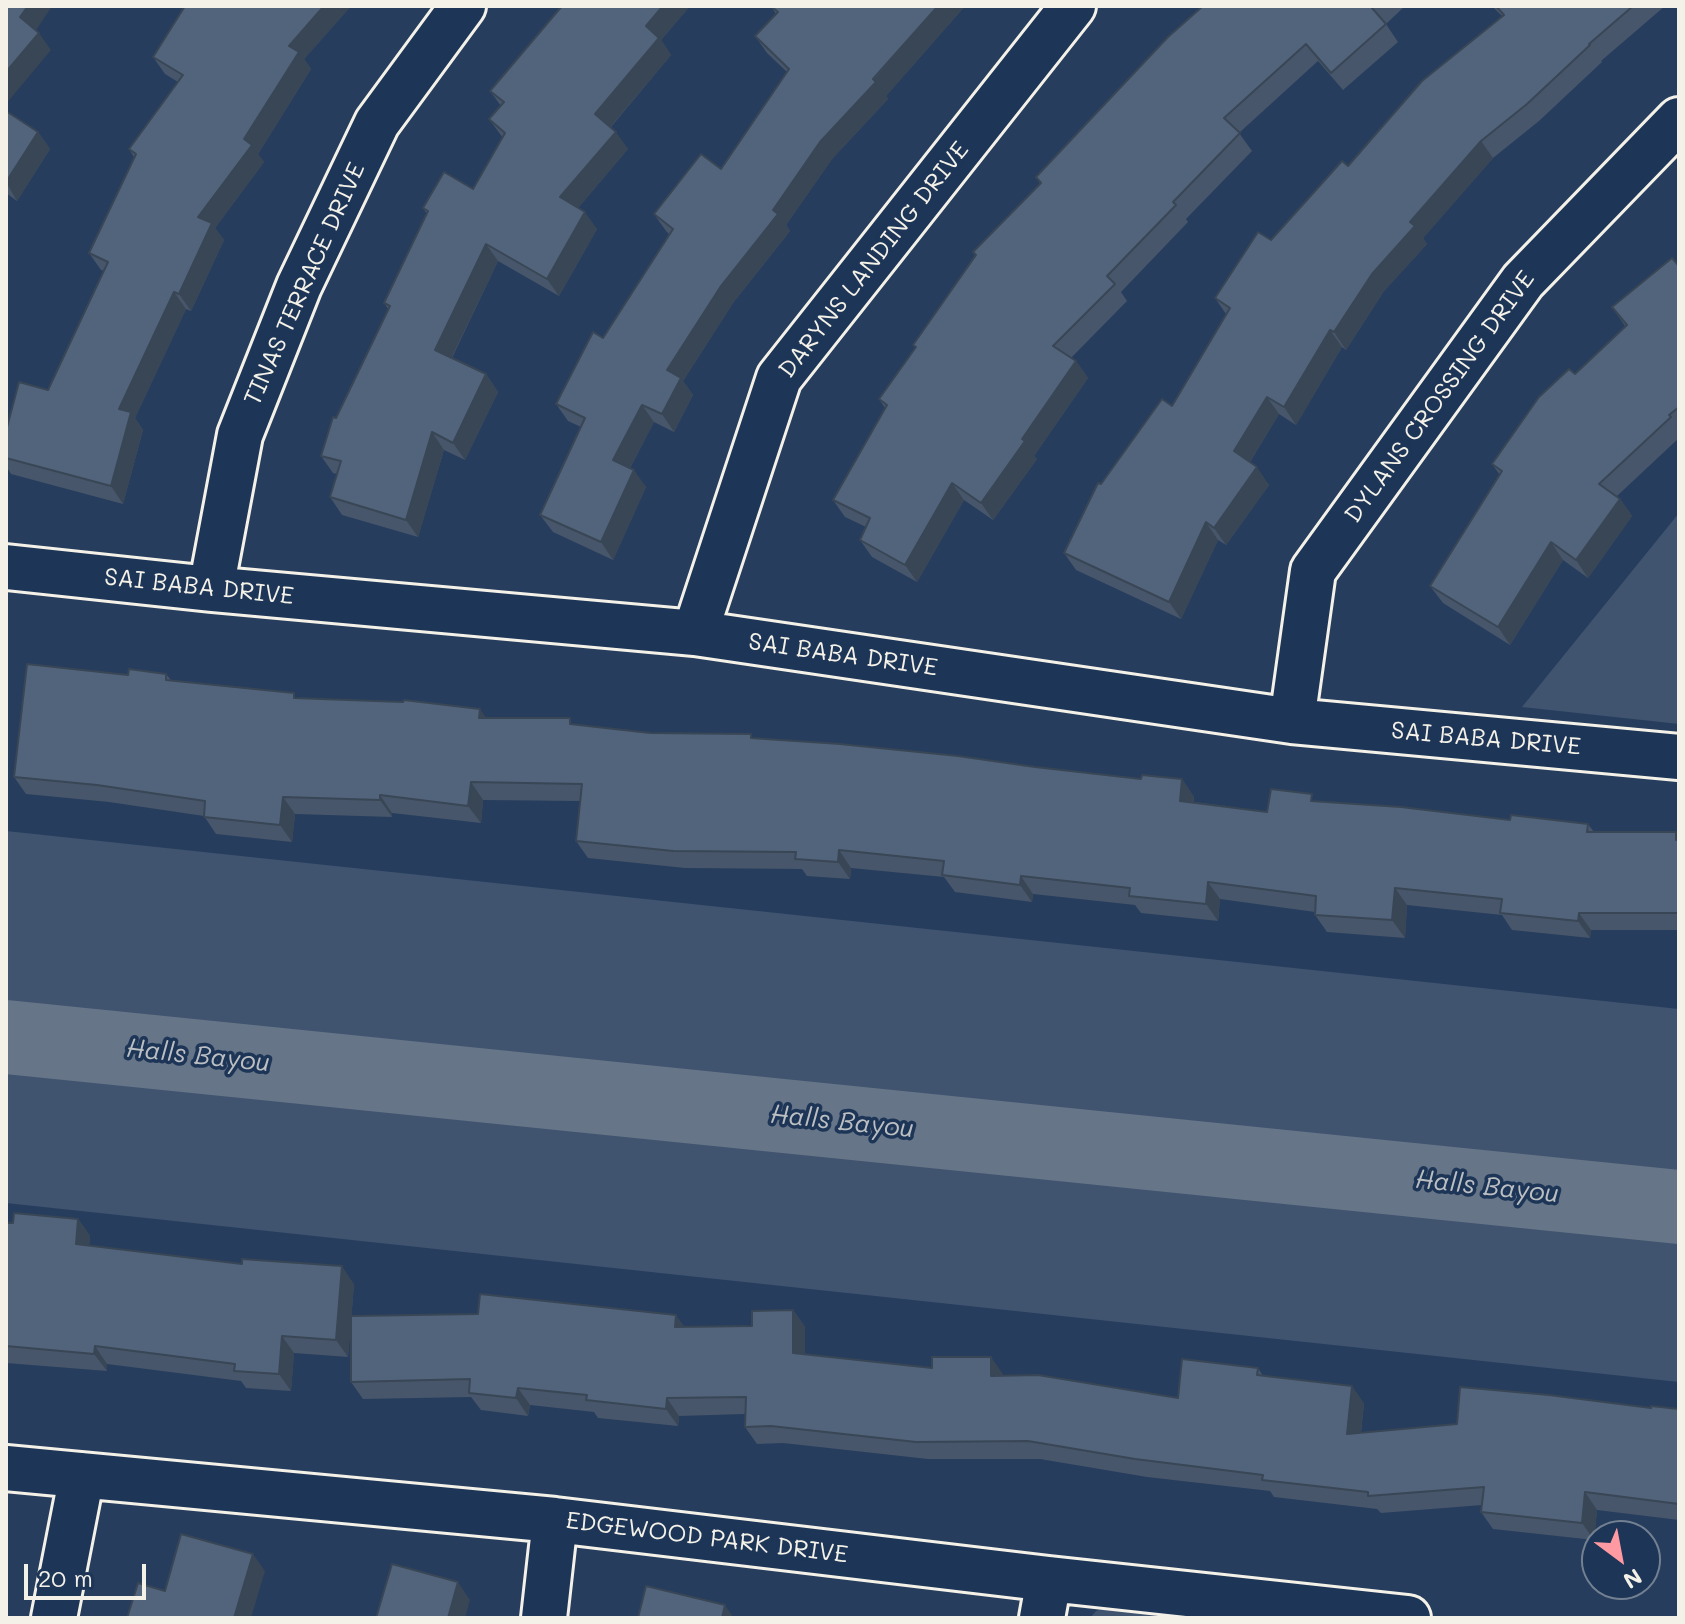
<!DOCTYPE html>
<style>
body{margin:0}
#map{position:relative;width:1685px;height:1624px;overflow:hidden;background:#263d5d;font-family:Mali,sans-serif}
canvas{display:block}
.frame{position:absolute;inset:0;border:8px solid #f4f1e8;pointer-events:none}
.north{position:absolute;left:1581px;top:1520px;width:80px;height:80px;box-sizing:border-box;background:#1d3557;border:2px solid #738091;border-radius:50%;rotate:148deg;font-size:22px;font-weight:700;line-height:32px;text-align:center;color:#f4f1e8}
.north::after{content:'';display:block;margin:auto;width:28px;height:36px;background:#ff9aa2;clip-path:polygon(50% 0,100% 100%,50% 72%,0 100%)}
.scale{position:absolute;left:24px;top:1564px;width:122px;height:36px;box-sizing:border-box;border:4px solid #f4f1e8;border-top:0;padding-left:10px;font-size:24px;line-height:28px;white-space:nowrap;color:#f4f1e8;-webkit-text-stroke:6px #1d3557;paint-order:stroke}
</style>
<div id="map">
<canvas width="1685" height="1624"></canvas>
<div class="frame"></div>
<div class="north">N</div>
<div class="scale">20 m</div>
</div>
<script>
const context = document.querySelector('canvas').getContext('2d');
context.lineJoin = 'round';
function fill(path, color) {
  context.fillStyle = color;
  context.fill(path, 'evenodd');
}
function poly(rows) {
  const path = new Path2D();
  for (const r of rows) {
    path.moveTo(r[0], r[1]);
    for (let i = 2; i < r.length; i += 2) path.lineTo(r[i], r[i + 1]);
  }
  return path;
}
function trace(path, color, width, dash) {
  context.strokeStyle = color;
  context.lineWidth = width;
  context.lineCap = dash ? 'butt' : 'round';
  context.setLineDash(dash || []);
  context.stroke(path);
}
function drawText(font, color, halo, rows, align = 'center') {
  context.font = font + ' Mali,sans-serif';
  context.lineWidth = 7;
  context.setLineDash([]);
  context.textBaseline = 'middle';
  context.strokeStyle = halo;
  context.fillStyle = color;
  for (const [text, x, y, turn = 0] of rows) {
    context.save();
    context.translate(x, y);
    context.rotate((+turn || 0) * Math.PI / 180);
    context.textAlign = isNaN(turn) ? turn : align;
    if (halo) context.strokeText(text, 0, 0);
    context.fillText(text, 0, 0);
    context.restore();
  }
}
fill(poly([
 [1679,513,1679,724,1522,707],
 [6,831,1679,1009,1679,1382,6,1203],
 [1118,1605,1275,1618,1090,1618,1096,1611]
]), '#40546f');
trace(poly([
 [6,1037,1679,1207]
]), '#677588', 74);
const street = poly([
 [6,567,211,589,695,633,1292,721,1679,757],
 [211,589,240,435,299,286,377,123,463,6],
 [695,633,779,378,1073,6],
 [1292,721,1313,571,1523,281,1679,120],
 [6,1468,555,1520,1049,1579,1408,1618],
 [54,1618,82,1475],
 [544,1618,555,1520],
 [1042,1618,1049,1579]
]);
trace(street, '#f4f1e8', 50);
trace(street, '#1d3557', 44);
fill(poly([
 [185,6,351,6,304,59,311,69,258,154,264,162,215,228,224,240,191,311,186,309,135,418,143,430,123,504,11,474,6,466,6,431,48,390,104,271,101,270,89,253,134,157,129,149,178,82,165,74,153,57],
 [562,6,690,6,661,40,671,55,611,127,628,149,578,208,597,229,559,296,498,261,452,358,486,374,498,392,465,460,444,450,418,537,342,515,330,497,337,474,333,473,321,456,389,310,384,303,427,214,423,208,473,189,503,138,489,119,501,106,490,91],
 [771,6,965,6,886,96,888,99,832,159,786,225,790,231,733,303,683,381,693,395,674,432,654,422,630,468,646,487,613,560,553,532,540,515,581,427,568,421,556,404,603,338,669,234,666,231,654,214,721,169,787,72,767,53,755,36,776,14],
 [1203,6,1405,6,1386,24,1398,42,1343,90,1318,61,1239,133,1252,151,1186,219,1188,222,1121,292,1127,301,1071,358,1076,361,1088,378,1034,456,1037,459,993,520,964,500,917,582,872,557,860,540,866,527,845,517,833,500,885,408,879,399,916,348,913,345,975,255,973,252,1040,184,1036,177],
 [1492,6,1665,6,1601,61,1602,62,1539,121,1493,158,1423,238,1427,244,1384,291,1346,350,1342,347,1296,425,1279,414,1250,462,1269,485,1226,545,1218,540,1181,619,1076,570,1064,553,1101,484,1172,406,1226,314,1215,298,1271,240,1502,16],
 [6,111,38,132,50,149,17,201,6,193],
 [1679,266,1679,438,1617,496,1620,499,1632,516,1588,578,1563,560,1510,645,1443,603,1430,586,1500,475,1492,464,1575,374,1625,326,1612,307],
 [166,674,171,680,297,698,486,718,575,725,650,733,754,738,1141,779,1182,779,1194,797,1194,802,1267,812,1318,802,1510,820,1588,824,1594,832,1676,832,1679,837,1679,930,1591,930,1590,938,1512,930,1502,915,1407,905,1405,938,1327,932,1315,915,1315,912,1220,899,1218,921,1141,913,1135,905,1033,894,1032,902,955,892,944,877,851,868,850,879,807,876,802,869,685,868,588,858,576,841,580,801,483,800,481,823,392,813,392,817,295,814,292,842,216,834,204,816,109,802,26,794,14,777,128,675],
 [78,1219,90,1236,89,1246,354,1284,348,1357,294,1353,291,1391,246,1388,241,1381,107,1364,107,1371,6,1363,6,1223],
 [793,1310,805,1327,805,1354,932,1368,1003,1374,1003,1376,1178,1398,1258,1368,1263,1376,1364,1403,1361,1433,1651,1408,1679,1409,1679,1520,1597,1510,1594,1540,1493,1529,1481,1512,1482,1505,1381,1513,1377,1509,1274,1497,1270,1491,1147,1477,1040,1459,928,1459,783,1443,757,1444,745,1427,745,1414,679,1416,678,1426,598,1418,594,1412,530,1405,528,1416,481,1410,471,1397,363,1399,351,1382,685,1327,752,1326]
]), '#47566a');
fill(poly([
 [28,6,52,6,33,35,20,17],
 [324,6,351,6,304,59,311,69,258,154,264,162,215,228,224,240,191,311,179,294,198,217,244,139,289,46],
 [663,6,690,6,661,40,671,55,607,131,595,114,646,26],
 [938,6,965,6,886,96,888,99,832,159,786,225,790,231,733,303,683,381,693,395,674,432,662,414,667,370,721,286,820,142],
 [39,33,51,50,6,104,6,72],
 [38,132,50,149,17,201,6,182],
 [616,132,628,149,572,215,560,197],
 [1481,141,1493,158,1423,238,1427,244,1384,291,1346,350,1334,332,1372,274,1410,222],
 [585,212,597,229,559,296,547,279],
 [486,244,498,261,447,367,435,350],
 [174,292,186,309,135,418,143,430,123,504,111,486,119,409],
 [1330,330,1342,347,1296,425,1284,407],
 [1076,361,1088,378,1034,456,1037,459,993,520,981,503,1022,439],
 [486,374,498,392,465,460,453,443],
 [1267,397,1279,414,1246,468,1234,451],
 [642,405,654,422,625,477,613,460],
 [432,432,444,450,418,537,406,520],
 [1257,467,1269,485,1226,545,1214,528],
 [634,470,646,487,613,560,601,542],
 [952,483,964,500,917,582,905,565],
 [1620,499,1632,516,1588,578,1576,560],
 [1206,522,1218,540,1181,619,1169,602],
 [1551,542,1563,560,1510,645,1498,627],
 [480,709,492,726,479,718],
 [1182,779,1194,797,1192,818,1180,801],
 [471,782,483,800,481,823,468,806],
 [380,795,392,813,392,817,380,800],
 [283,797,295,814,292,842,280,825],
 [839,850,851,868,850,879,838,862],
 [1021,876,1033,894,1032,902,1020,885],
 [1208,882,1220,899,1218,921,1206,904],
 [1395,888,1407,905,1405,938,1392,920],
 [1579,913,1591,930,1590,938,1578,921],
 [78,1219,90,1236,88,1261,76,1244],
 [342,1266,354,1284,348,1357,336,1340],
 [793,1310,805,1327,805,1370,793,1353],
 [676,1315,688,1332,675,1327],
 [282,1336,294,1353,291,1391,279,1374],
 [95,1346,107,1364,107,1371,94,1354],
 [991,1357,1003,1374,1003,1393,991,1376],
 [1352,1386,1364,1403,1359,1451,1347,1434],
 [518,1388,530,1405,528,1416,516,1398],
 [667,1398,679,1416,678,1426,666,1409],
 [1585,1492,1597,1510,1594,1540,1582,1523],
 [253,1554,265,1571,251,1618,234,1618],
 [458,1582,470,1600,465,1618,448,1618],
 [725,1605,734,1618,722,1618]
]), '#394656');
const building = poly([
 [6,6,28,6,20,17,39,33,6,72,6,6],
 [185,6,324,6,289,46,299,52,244,139,252,145,198,217,212,223,179,294,174,292,119,409,131,412,111,486,6,458,6,431,19,382,48,390,108,262,89,253,136,154,129,149,183,75,153,57,185,6],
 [562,6,663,6,646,26,659,38,595,114,616,132,560,197,585,212,547,279,486,244,435,350,486,374,453,443,432,432,406,520,330,497,341,461,321,456,333,417,336,418,390,306,384,303,428,211,423,208,444,172,473,189,505,133,489,119,504,102,490,91,562,6],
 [771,6,938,6,873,79,876,82,820,142,773,210,778,214,721,286,667,370,681,378,662,414,642,405,613,460,634,470,601,542,540,515,585,418,556,404,593,332,603,338,673,229,654,214,701,154,721,169,789,69,755,36,778,12,771,6],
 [1203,6,1374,6,1372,8,1386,24,1331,73,1306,44,1224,118,1240,133,1173,202,1176,205,1107,276,1115,284,1053,346,1076,361,1022,439,1025,441,981,503,952,483,905,565,860,540,870,518,833,500,887,405,879,399,916,347,913,345,976,255,973,252,1041,183,1036,177,1168,37,1203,6],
 [1496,6,1633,6,1589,44,1590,45,1527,104,1481,141,1410,222,1415,226,1372,274,1334,332,1330,330,1284,407,1267,397,1234,451,1257,467,1214,528,1206,522,1169,602,1064,553,1098,483,1101,484,1162,399,1172,406,1230,308,1215,298,1258,232,1271,240,1342,161,1348,166,1422,81,1504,15,1496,6],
 [6,111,38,132,6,182,6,111],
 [1672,258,1679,266,1679,407,1669,415,1671,417,1599,484,1620,499,1576,560,1551,542,1498,627,1430,586,1502,471,1492,464,1539,397,1569,369,1575,374,1627,325,1612,307,1672,258],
 [27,664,128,675,129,669,166,674,166,680,294,693,294,698,403,702,404,700,480,709,479,718,570,718,570,724,650,733,751,734,751,738,840,744,958,756,1035,767,1141,779,1142,775,1182,779,1180,801,1267,812,1271,789,1312,794,1311,801,1401,807,1510,820,1511,815,1588,824,1587,832,1676,832,1676,840,1679,840,1679,913,1579,913,1578,921,1500,913,1502,899,1395,888,1392,920,1315,915,1316,896,1208,882,1206,904,1129,896,1130,888,1021,876,1020,885,942,875,944,861,839,850,838,862,795,859,796,852,673,851,576,841,582,784,471,782,468,806,380,795,380,800,283,797,280,825,204,817,205,801,97,785,14,777,27,664],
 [14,1213,78,1219,76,1244,242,1264,242,1259,342,1266,336,1340,282,1336,279,1374,234,1371,235,1364,95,1346,94,1354,6,1346,6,1223,13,1223,14,1213],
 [480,1294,676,1315,675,1327,752,1326,752,1311,793,1310,793,1353,932,1368,932,1357,991,1357,991,1376,1038,1375,1178,1398,1182,1359,1258,1368,1257,1375,1352,1386,1347,1434,1457,1424,1460,1387,1549,1395,1651,1408,1651,1406,1679,1409,1679,1504,1585,1492,1582,1523,1481,1512,1484,1487,1368,1496,1368,1492,1262,1480,1263,1475,1135,1459,1028,1441,916,1442,771,1426,745,1427,746,1397,667,1398,666,1409,586,1400,587,1395,518,1388,516,1398,469,1393,470,1379,351,1382,351,1316,478,1314,480,1294],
 [181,1534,253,1554,234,1618,127,1618,138,1583,165,1591,181,1534],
 [392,1564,458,1582,448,1618,376,1618,392,1564],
 [646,1586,725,1605,722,1618,638,1618,646,1586]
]);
fill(building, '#52647b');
trace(building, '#394656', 2);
drawText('24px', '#f4f1e8', '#1d3557', [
 ["DARYNS LANDING DRIVE",874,260,-52],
 ["TINAS TERRACE DRIVE",305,284,-66],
 ["DYLANS CROSSING DRIVE",1440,397,-54],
 ["SAI BABA DRIVE",199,587,6],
 ["SAI BABA DRIVE",843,655,8],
 ["SAI BABA DRIVE",1486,739,5],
 ["EDGEWOOD PARK DRIVE",707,1538,7]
]);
drawText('italic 26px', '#bcbfc2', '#1d3557', [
 ["Halls Bayou",198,1056,6],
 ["Halls Bayou",842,1122,6],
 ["Halls Bayou",1487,1187,6]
]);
</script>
